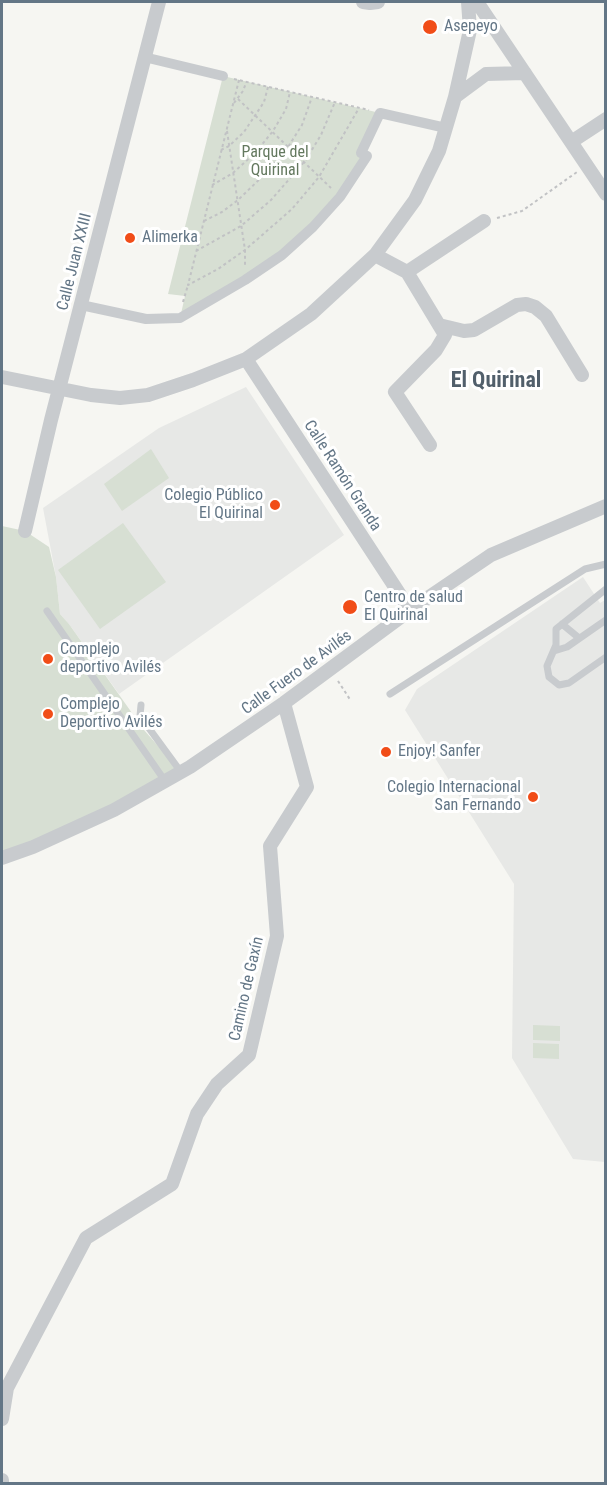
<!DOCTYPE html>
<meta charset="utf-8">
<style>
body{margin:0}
#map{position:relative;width:607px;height:1485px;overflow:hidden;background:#f6f6f2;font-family:"Roboto Condensed",sans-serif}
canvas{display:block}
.frame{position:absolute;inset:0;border:3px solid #637686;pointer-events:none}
</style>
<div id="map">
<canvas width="607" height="1485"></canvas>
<div class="frame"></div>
</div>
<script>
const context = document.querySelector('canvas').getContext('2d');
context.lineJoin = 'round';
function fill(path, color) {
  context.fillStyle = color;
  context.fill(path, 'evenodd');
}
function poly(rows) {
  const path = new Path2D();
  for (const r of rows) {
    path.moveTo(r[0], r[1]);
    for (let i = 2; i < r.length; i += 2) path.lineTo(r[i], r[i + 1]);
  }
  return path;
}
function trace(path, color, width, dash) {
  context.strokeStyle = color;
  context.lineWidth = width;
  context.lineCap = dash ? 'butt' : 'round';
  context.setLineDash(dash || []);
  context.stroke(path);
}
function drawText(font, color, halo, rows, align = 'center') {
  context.font = font + ' "Roboto Condensed",sans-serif';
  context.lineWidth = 6;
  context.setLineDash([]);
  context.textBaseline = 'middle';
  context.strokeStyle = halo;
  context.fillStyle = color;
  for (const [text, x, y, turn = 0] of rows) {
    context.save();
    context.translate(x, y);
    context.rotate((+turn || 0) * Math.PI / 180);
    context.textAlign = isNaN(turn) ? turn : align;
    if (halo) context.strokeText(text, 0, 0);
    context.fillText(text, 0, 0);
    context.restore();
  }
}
fill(poly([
 [246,387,344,535,119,694,69,624,60,614,56,577,43,508,159,428],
 [583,577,600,603,605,600,605,1162,573,1159,512,1058,514,884,405,710,417,689]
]), '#e7e8e6');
fill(poly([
 [223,76,380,113,361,153,367,156,340,197,282,255,180,318,185,296,168,294],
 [151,449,169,478,122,511,104,484],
 [123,523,166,582,100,629,58,570],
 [2,526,25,531,49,547,56,577,60,614,69,624,144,730,181,772,2,858],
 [533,1025,560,1026,560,1041,533,1040],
 [533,1043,559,1044,559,1059,533,1058]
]), '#d7dfd3');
trace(poly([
 [234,79,369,110],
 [239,80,188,285,218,269,245,250,292,209,319,177,359,108],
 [238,99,331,188],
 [234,103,243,91,246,83],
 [227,131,245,250,245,265],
 [221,150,229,146,244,132,264,102,268,87],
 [212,185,233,173,255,153,273,131,286,109,290,92],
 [497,218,522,211,577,172],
 [204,221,222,212,238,200,266,173,288,147,302,125,312,97],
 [196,251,241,226,271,200,305,161,321,135,335,102],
 [183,302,188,285],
 [338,681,351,701]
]), '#c1c2c4', 2, [3, 3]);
trace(poly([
 [606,589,556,629,556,645,547,666,549,677,559,685,569,683,606,657],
 [47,611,165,781],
 [562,624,579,638],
 [554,651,567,647,606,620],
 [390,694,585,569,606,564],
 [141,705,140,716,181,772]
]), '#c8cbce', 7);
trace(poly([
 [144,57,223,76],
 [81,305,146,319,180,318,245,280,282,255,313,227,340,197,367,156,361,153,380,113,446,128]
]), '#c8cbce', 10);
trace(poly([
 [363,2,370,3,378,2],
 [477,2,606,194],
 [455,97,486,74,525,73],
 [571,142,606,119],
 [375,255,407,272,484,221],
 [407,272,445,335,436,350,395,392,430,445],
 [439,325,464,331,474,330,517,305,526,304,535,307,546,316,582,375],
 [246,359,410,610],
 [2,377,91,395,120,398,148,395,193,380,246,359,311,314,375,255,415,200,439,151,455,97,470,30,468,2],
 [25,531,51,420,159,2],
 [2,858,33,847,114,810,190,767,284,703,410,610,491,555,606,506],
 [2,1419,7,1388,86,1238,172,1184,197,1114,217,1084,249,1055,277,936,270,846,307,787,284,703],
 [2,1480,2,1484]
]), '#c8cbce', 14);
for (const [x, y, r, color] of [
 [430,27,8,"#f14d18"],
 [130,238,6,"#f14d18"],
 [275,505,6,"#f14d18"],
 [350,607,8,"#f14d18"],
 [48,659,6,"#f14d18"],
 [48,714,6,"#f14d18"],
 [386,752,6,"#f14d18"],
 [533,797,6,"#f14d18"]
]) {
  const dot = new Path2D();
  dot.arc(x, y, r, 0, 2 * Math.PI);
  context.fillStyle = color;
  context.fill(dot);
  trace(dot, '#fff', 2);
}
drawText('16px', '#637686', '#fff', [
 ["Asepeyo",444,27],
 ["Alimerka",142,238],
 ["Colegio Público",263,496,"right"],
 ["El Quirinal",263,514,"right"],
 ["Centro de salud",364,598],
 ["El Quirinal",364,616],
 ["Complejo",60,650],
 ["deportivo Avilés",60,668],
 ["Complejo",60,705],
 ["Deportivo Avilés",60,723],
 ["Enjoy! Sanfer",398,752],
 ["Colegio Internacional",521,788,"right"],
 ["San Fernando",521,806,"right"]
], 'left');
drawText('16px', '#63785e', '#fff', [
 ["Parque del",275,153],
 ["Quirinal",275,171]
]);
drawText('16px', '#637686', '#fff', [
 ["Calle Juan XXIII",75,262,-76],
 ["Calle Ramón Granda",342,476,57],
 ["Calle Fuero de Avilés",297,673,-36],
 ["Camino de Gaxín",247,989,-77]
]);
drawText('bold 22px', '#515f6b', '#fff', [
 ["El Quirinal",496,381]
]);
</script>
